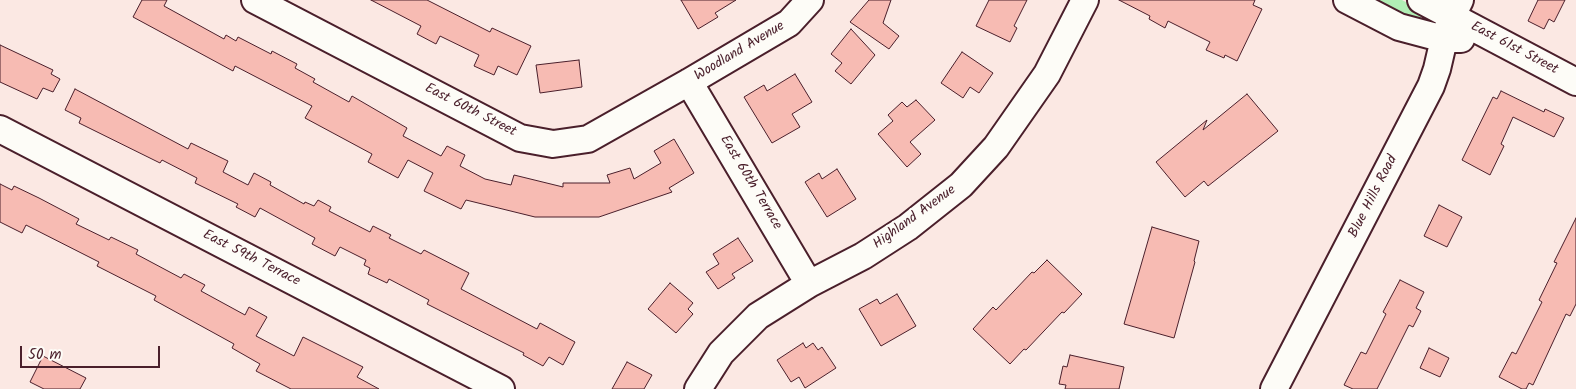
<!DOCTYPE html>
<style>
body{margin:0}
#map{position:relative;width:1576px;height:389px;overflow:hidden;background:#fbe8e3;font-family:Kalam,sans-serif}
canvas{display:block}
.scale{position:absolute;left:20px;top:346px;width:140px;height:22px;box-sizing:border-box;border:2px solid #4a1f2b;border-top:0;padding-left:6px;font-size:15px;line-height:18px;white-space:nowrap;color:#4a1f2b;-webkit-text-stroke:4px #fdfcf7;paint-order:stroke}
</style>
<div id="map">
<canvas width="1576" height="389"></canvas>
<div class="scale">50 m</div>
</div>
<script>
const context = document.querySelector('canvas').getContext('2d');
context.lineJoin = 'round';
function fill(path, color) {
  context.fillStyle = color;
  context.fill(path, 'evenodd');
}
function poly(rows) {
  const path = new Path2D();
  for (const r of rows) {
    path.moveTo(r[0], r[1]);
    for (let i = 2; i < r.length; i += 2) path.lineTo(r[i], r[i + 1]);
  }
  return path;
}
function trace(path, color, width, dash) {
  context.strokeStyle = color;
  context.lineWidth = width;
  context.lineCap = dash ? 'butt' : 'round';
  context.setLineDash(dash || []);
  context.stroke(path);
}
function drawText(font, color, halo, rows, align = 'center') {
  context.font = font + ' Kalam,sans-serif';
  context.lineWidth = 4;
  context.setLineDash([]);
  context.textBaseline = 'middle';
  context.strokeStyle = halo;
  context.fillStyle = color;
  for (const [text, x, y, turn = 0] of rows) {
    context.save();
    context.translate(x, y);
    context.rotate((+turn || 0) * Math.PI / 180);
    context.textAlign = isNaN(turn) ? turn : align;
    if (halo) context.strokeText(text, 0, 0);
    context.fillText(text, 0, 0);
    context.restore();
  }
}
fill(poly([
 [1368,0,1402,0,1417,8,1421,12,1421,17,1419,21]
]), '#b1eeb5');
const building = poly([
 [142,0,167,0,164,6,224,39,226,35,236,41,238,37,271,54,272,51,297,64,295,68,315,79,313,82,349,102,352,96,407,128,403,136,441,156,447,146,465,155,460,166,485,179,511,185,514,175,563,187,563,183,610,183,607,175,630,168,634,179,661,163,654,151,674,139,694,173,669,188,672,192,599,217,535,217,466,200,461,209,424,191,433,173,408,160,398,178,368,162,372,154,305,118,312,106,235,66,233,71,133,17,142,0],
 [371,0,427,0,490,32,492,28,531,46,517,75,498,66,494,75,474,66,479,55,440,36,436,44,417,34,421,26,371,0],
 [681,0,736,0,715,13,718,17,698,29,681,0],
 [869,0,891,0,883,23,899,36,889,49,850,22,869,0],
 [989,0,1027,0,1014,26,1017,28,1010,42,976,26,989,0],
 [1119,0,1255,0,1253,5,1262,9,1237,61,1225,55,1224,58,1206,50,1210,42,1168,21,1165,28,1149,19,1150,16,1119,0],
 [1538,0,1565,0,1554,22,1549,19,1544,29,1528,21,1538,0],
 [851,29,875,55,851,84,835,71,842,63,831,54,851,29],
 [0,45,53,70,51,74,60,79,53,92,43,88,37,99,0,82,0,45],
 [962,52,993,73,979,93,970,87,963,98,941,83,962,52],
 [579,60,582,87,540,93,536,65,579,60],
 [795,74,812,102,792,114,800,127,772,143,744,97,764,85,767,91,795,74],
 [75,89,188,149,191,143,228,161,223,172,248,185,254,173,271,182,270,185,304,204,305,202,314,206,318,200,331,207,329,211,370,232,373,226,391,235,389,238,421,254,424,250,469,273,461,289,537,329,540,323,575,342,563,365,549,357,543,366,523,355,524,353,427,304,429,300,389,279,387,283,368,274,370,268,364,265,366,260,340,247,335,256,312,244,315,238,260,208,255,217,236,207,238,204,195,183,197,178,162,160,160,163,79,123,81,118,65,110,75,89],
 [1501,91,1544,112,1545,109,1564,118,1554,137,1513,117,1501,144,1504,146,1490,175,1462,160,1493,97,1497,99,1501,91],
 [1247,94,1278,131,1208,186,1204,181,1185,197,1156,162,1207,120,1203,130,1247,94],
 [916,100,935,120,910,142,921,154,907,167,878,134,893,121,888,115,902,102,907,107,916,100],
 [837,169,856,199,827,217,805,182,819,173,822,179,837,169],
 [0,184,12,190,14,186,39,198,79,219,76,224,109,240,111,237,138,250,136,254,181,278,184,274,205,285,201,291,245,315,249,307,267,317,256,336,294,356,303,337,363,367,357,377,379,389,291,389,256,371,260,364,232,348,234,344,154,300,156,296,97,266,99,262,26,225,22,233,0,222,0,184],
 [1439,205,1462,217,1447,247,1424,236,1439,205],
 [1576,218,1576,304,1570,316,1566,314,1533,385,1529,383,1526,389,1522,389,1499,377,1512,352,1516,354,1542,302,1539,300,1557,263,1554,262,1576,218],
 [1152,227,1199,241,1194,261,1195,262,1174,338,1124,324,1152,227],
 [738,238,753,261,732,274,735,278,718,289,706,272,719,264,713,254,738,238],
 [1047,260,1082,294,1064,313,1062,312,1026,350,1024,349,1010,364,973,329,993,307,996,310,1032,272,1034,273,1047,260],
 [1400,280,1424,292,1416,308,1421,311,1413,327,1409,325,1377,389,1353,389,1344,385,1361,352,1366,354,1386,314,1383,312,1400,280],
 [670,283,693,303,688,309,693,314,676,333,648,309,670,283],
 [897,294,916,326,881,346,859,309,877,299,880,304,897,294],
 [803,343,806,348,813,343,818,350,822,347,836,368,805,388,799,377,791,382,777,360,803,343],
 [1429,348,1449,358,1440,377,1420,368,1429,348],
 [1070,355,1124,367,1119,389,1065,389,1066,385,1059,384,1063,366,1067,367,1070,355],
 [43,356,86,378,80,389,44,389,30,382,43,356],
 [627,362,652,375,644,389,612,389,627,362]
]);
fill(building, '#f7bbb3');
trace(building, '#4a1f2b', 1);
const minor = poly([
 [255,0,520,138,553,144,588,139,689,82,789,23,810,0],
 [1347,0,1399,27,1444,39,1461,39],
 [1421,0,1576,82],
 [689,82,809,284],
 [0,129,501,389],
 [698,389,721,353,758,316,809,284,863,256,908,227,961,185,996,147,1047,74,1085,0],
 [1274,389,1431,86,1437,69,1444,39,1452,16,1460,0]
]);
trace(minor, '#4a1f2b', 30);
trace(minor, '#fdfcf7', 26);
drawText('14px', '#4a1f2b', '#fdfcf7', [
 ["East 61st Street",1514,49,28],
 ["Woodland Avenue",740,52,-31],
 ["East 60th Street",470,111,27],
 ["East 60th Terrace",750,183,59],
 ["Blue Hills Road",1374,197,-63],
 ["Highland Avenue",915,218,-36],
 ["East 59th Terrace",251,259,27]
]);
</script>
